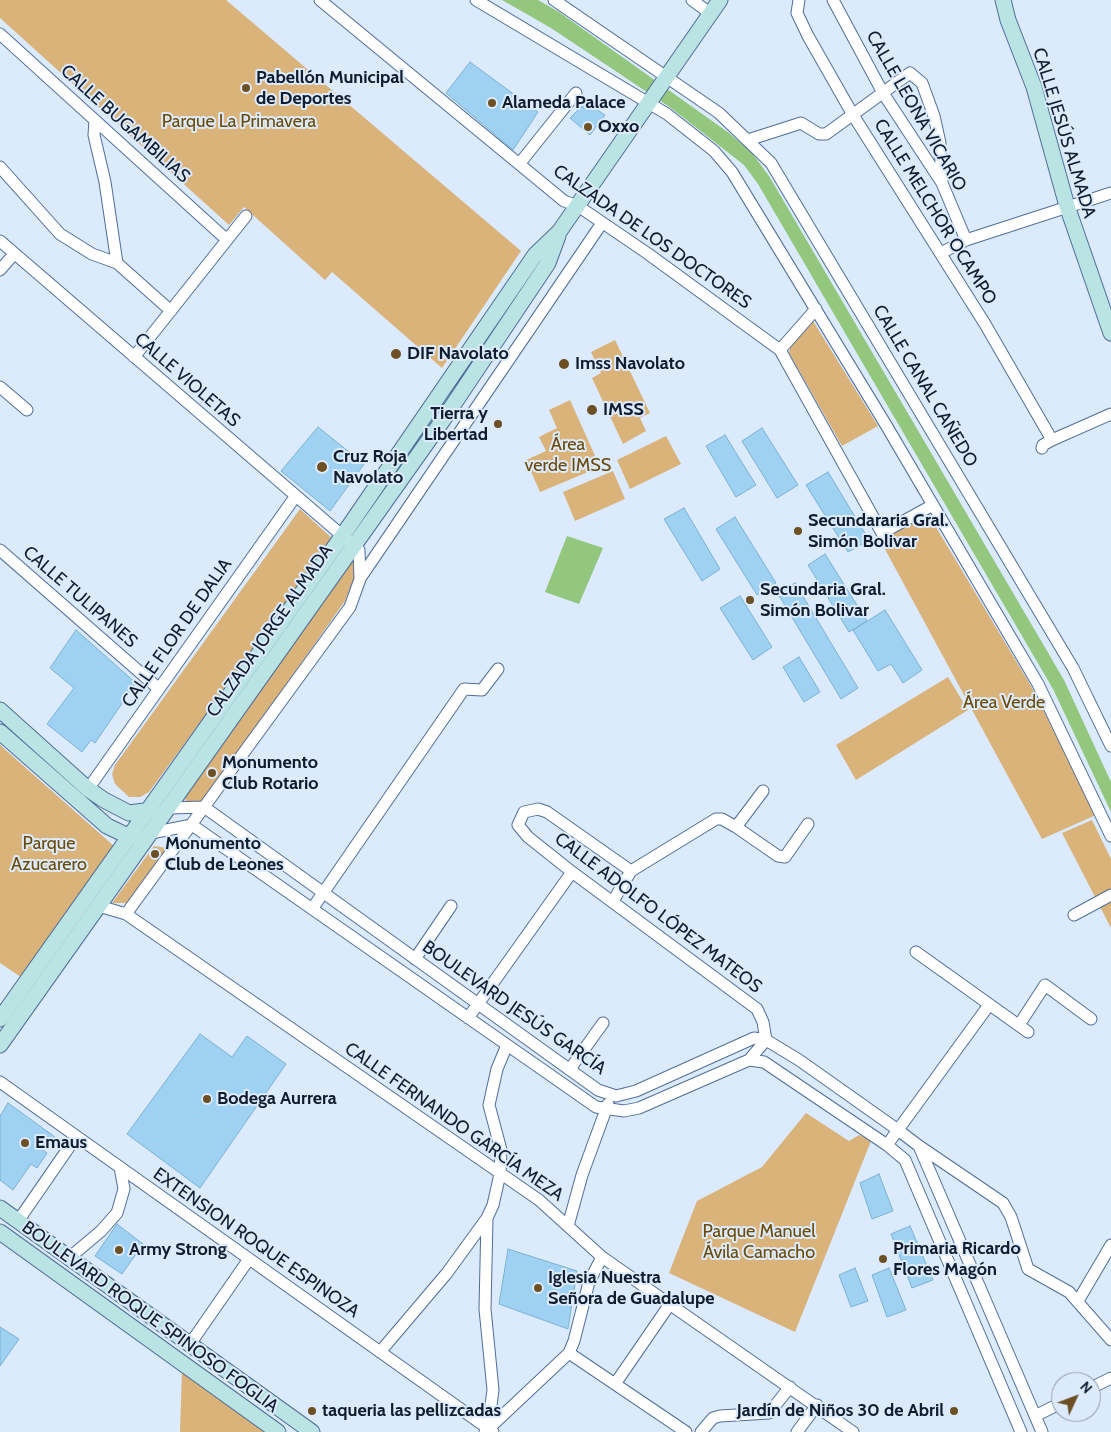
<!DOCTYPE html>
<meta charset="utf-8">
<style>
body{margin:0}
#map{position:relative;width:1111px;height:1432px;overflow:hidden;background:#dceafd;font-family:Cabin,sans-serif}
canvas{display:block}
.north{position:absolute;left:1051px;top:1372px;width:50px;height:50px;box-sizing:border-box;background:#dceafd;border:1px solid #8b98aa;border-radius:50%;rotate:47deg;font-size:14px;font-weight:700;line-height:20px;text-align:center;color:#111d2e}
.north::after{content:'';display:block;margin:auto;width:18px;height:22px;background:#6c5023;clip-path:polygon(50% 0,100% 100%,50% 72%,0 100%)}
</style>
<div id="map">
<canvas width="1111" height="1432"></canvas>
<div class="north">N</div>
</div>
<script>
const context = document.querySelector('canvas').getContext('2d');
context.lineJoin = 'round';
function fill(path, color) {
  context.fillStyle = color;
  context.fill(path, 'evenodd');
}
function poly(rows) {
  const path = new Path2D();
  for (const r of rows) {
    path.moveTo(r[0], r[1]);
    for (let i = 2; i < r.length; i += 2) path.lineTo(r[i], r[i + 1]);
  }
  return path;
}
function trace(path, color, width, dash) {
  context.strokeStyle = color;
  context.lineWidth = width;
  context.lineCap = dash ? 'butt' : 'round';
  context.setLineDash(dash || []);
  context.stroke(path);
}
function drawText(font, color, halo, rows, align = 'center') {
  context.font = font + ' Cabin,sans-serif';
  context.lineWidth = 4;
  context.setLineDash([]);
  context.textBaseline = 'middle';
  context.strokeStyle = halo;
  context.fillStyle = color;
  for (const [text, x, y, turn = 0] of rows) {
    context.save();
    context.translate(x, y);
    context.rotate((+turn || 0) * Math.PI / 180);
    context.textAlign = isNaN(turn) ? turn : align;
    if (halo) context.strokeText(text, 0, 0);
    context.fillText(text, 0, 0);
    context.restore();
  }
}
fill(poly([
 [0,0,226,0,521,251,442,368,332,272,325,280,244,207,229,225,0,18],
 [813,321,878,426,842,446,789,353,791,344],
 [615,340,650,413,640,418,646,431,623,444,592,378,601,373,591,352],
 [570,400,600,467,540,492,526,460,546,451,539,437,557,428,549,410],
 [666,436,681,464,630,489,617,460],
 [613,471,625,499,575,521,563,492],
 [300,509,334,540,149,792,140,797,129,797,115,784,112,774,115,765],
 [927,512,1031,686,1096,815,1042,839,880,540],
 [348,558,353,562,355,576,345,601,210,792,198,804,186,804,185,796],
 [948,677,968,710,856,780,836,745],
 [0,745,115,847,21,977,0,963],
 [1092,820,1111,859,1111,928,1062,833],
 [154,846,167,848,129,903,112,903],
 [806,1113,849,1141,859,1135,871,1141,795,1332,669,1273,697,1201,762,1167],
 [182,1370,267,1432,180,1432]
]), '#d9b37a');
fill(poly([
 [502,0,538,0,559,12,729,133,752,153,769,176,1064,680,1111,782,1111,812,1053,689,758,184,744,165,671,108,551,28],
 [567,536,603,548,579,604,545,592]
]), '#92c77d');
const building = poly([
 [470,62,538,112,513,150,446,93,470,62],
 [581,107,593,107,605,115,590,135,570,118,581,107],
 [318,427,364,464,330,511,281,471,318,427],
 [762,428,798,485,777,498,742,441,762,428],
 [725,435,756,485,736,497,706,446,725,435],
 [828,472,869,540,848,552,806,485,828,472],
 [684,508,720,569,702,581,664,519,684,508],
 [735,517,776,583,757,595,716,529,735,517],
 [825,554,867,621,849,632,808,565,825,554],
 [795,583,858,688,841,699,778,594,795,583],
 [740,596,772,647,753,660,720,608,740,596],
 [885,610,922,670,903,683,891,664,878,671,853,630,885,610],
 [76,630,136,683,95,743,91,740,82,752,47,724,74,688,50,668,76,630],
 [799,657,820,692,804,702,783,667,799,657],
 [200,1034,232,1057,247,1036,286,1064,200,1188,127,1134,200,1034],
 [8,1103,55,1137,43,1150,47,1153,37,1168,31,1164,13,1190,0,1180,0,1116,8,1103],
 [879,1174,893,1211,872,1219,860,1183,879,1174],
 [117,1224,143,1244,122,1274,95,1256,117,1224],
 [910,1226,933,1280,912,1288,891,1234,910,1226],
 [508,1249,577,1271,568,1329,499,1304,508,1249],
 [855,1268,868,1301,851,1307,839,1275,855,1268],
 [889,1268,906,1310,887,1317,872,1275,889,1268],
 [0,1327,19,1339,0,1366,0,1327]
]);
fill(building, '#9fd1f2');
trace(building, '#7bb1d3', 1);
const street = poly([
 [320,0,564,201,578,206,647,253,780,350,882,533,933,505],
 [476,0,667,114,714,151,732,172,886,425,1038,684,1111,836],
 [554,0,719,113,771,163,1073,668,1111,746],
 [692,0,711,14],
 [799,0,797,13,808,36,853,115,985,324,1052,440],
 [833,0,883,93,942,183,966,240],
 [0,34,227,240],
 [95,121,94,135,105,182,117,263],
 [748,140,801,123,819,134,826,134,910,73,922,83,934,116,940,143,942,183],
 [520,163,576,93],
 [0,167,60,234,92,254,117,263,171,311],
 [0,241,359,550,360,579,350,607,126,914],
 [941,253,966,240,1111,193],
 [0,270,14,254],
 [780,350,816,309],
 [134,357,246,216],
 [0,387,27,410],
 [1042,448,1043,445,1052,440,1111,414],
 [0,550,159,689],
 [361,577,602,223],
 [88,789,295,497],
 [169,808,204,807,598,1090,616,1096,636,1091,754,1038,766,1040,799,1060,898,1130,919,1146,1042,1432],
 [736,827,763,791],
 [151,833,192,825,596,1107,624,1111,639,1108,749,1060,764,1062,887,1145,905,1160,1021,1432],
 [631,871,547,812,538,809,524,812,518,825,528,837,572,872,757,1009,763,1022,766,1040,749,1060],
 [613,901,631,871,716,819,722,819,736,827,778,856,785,857,808,824],
 [99,906,126,914,539,1200,602,1257,853,1432],
 [312,909,464,689,482,690,498,669],
 [1074,915,1111,895],
 [916,952,1028,1032],
 [415,959,451,906],
 [468,1018,572,872],
 [1019,1025,1045,985,1091,1019],
 [570,1069,603,1023],
 [0,1082,493,1432],
 [887,1145,989,1005],
 [919,1146,1003,1203,1011,1217,1028,1269,1069,1292,1111,1340],
 [487,1218,485,1309,493,1390,488,1428],
 [18,1221,76,1137],
 [568,1226,582,1175,608,1104],
 [69,1258,101,1231,117,1213,124,1189,120,1167],
 [1078,1301,1111,1245],
 [190,1344,249,1259],
 [380,1352,447,1273,487,1218,493,1205,500,1174,501,1150,489,1105,497,1069,507,1045],
 [569,1353,686,1432],
 [615,1384,670,1304],
 [1091,1388,1111,1378],
 [1035,1416,1061,1403],
 [485,1432,569,1353,574,1341,589,1282,602,1257],
 [701,1432,713,1418,720,1416,769,1413,790,1387],
 [797,1432,817,1405]
]);
const secondary = poly([
 [1003,0,1008,20,1034,87,1067,206,1111,333],
 [0,710,88,789,104,800,129,813,152,810],
 [0,732,107,826,128,836,136,835],
 [0,1019,343,535,535,255,559,232,720,0],
 [0,1045,443,420,548,263,558,236],
 [0,1208,312,1432],
 [0,1232,278,1432]
]);
trace(street, '#506e98', 13);
trace(secondary, '#506e98', 17);
trace(street, '#fff', 11);
trace(secondary, '#bae3e4', 15);
for (const [x, y, r, color] of [
 [246,88,5,"#6c5023"],
 [492,103,5,"#6c5023"],
 [588,127,5,"#6c5023"],
 [396,354,6,"#6c5023"],
 [564,364,6,"#6c5023"],
 [592,410,6,"#6c5023"],
 [498,424,5,"#6c5023"],
 [322,467,6,"#6c5023"],
 [798,531,5,"#6c5023"],
 [750,600,5,"#6c5023"],
 [212,773,5,"#6c5023"],
 [155,854,5,"#6c5023"],
 [207,1099,5,"#6c5023"],
 [25,1143,5,"#6c5023"],
 [119,1250,5,"#6c5023"],
 [883,1259,5,"#6c5023"],
 [538,1288,5,"#6c5023"],
 [312,1411,5,"#6c5023"],
 [954,1411,5,"#6c5023"]
]) {
  const dot = new Path2D();
  dot.arc(x, y, r, 0, 2 * Math.PI);
  context.fillStyle = color;
  context.fill(dot);
  trace(dot, '#dceafd', 2);
}
drawText('bold 18px', '#111d2e', '#dceafd', [
 ["Pabellón Municipal",256,78],
 ["de Deportes",256,99],
 ["Alameda Palace",502,103],
 ["Oxxo",598,127],
 ["DIF Navolato",407,354],
 ["Imss Navolato",575,364],
 ["IMSS",603,410],
 ["Tierra y",488,414,"right"],
 ["Libertad",488,435,"right"],
 ["Cruz Roja",333,457],
 ["Navolato",333,478],
 ["Secundararia Gral.",808,521],
 ["Simón Bolivar",808,542],
 ["Secundaria Gral.",760,590],
 ["Simón Bolivar",760,611],
 ["Monumento",222,763],
 ["Club Rotario",222,784],
 ["Monumento",165,844],
 ["Club de Leones",165,865],
 ["Bodega Aurrera",217,1099],
 ["Emaus",35,1143],
 ["Primaria Ricardo",893,1249],
 ["Flores Magón",893,1270],
 ["Army Strong",129,1250],
 ["Iglesia Nuestra",548,1278],
 ["Señora de Guadalupe",548,1299],
 ["taqueria las pellizcadas",322,1411],
 ["Jardín de Niños 30 de Abril",944,1411,"right"]
], 'left');
drawText('18px', '#111d2e', '#dceafd', [
 ["CALLE LEONA VICARIO",916,111,60],
 ["CALLE BUGAMBILIAS",125,124,42],
 ["CALLE JESÚS ALMADA",1064,133,73],
 ["CALLE MELCHOR OCAMPO",935,212,58],
 ["CALZADA DE LOS DOCTORES",652,237,35],
 ["CALLE VIOLETAS",187,380,41],
 ["CALLE CANAL CAÑEDO",925,386,59],
 ["CALLE TULIPANES",80,597,41],
 ["CALZADA JORGE ALMADA",270,631,-55],
 ["CALLE FLOR DE DALIA",177,633,-55],
 ["CALLE ADOLFO LÓPEZ MATEOS",658,913,37],
 ["BOULEVARD JESÚS GARCÍA",514,1008,35],
 ["CALLE FERNANDO GARCÍA MEZA",454,1122,35],
 ["EXTENSION ROQUE ESPINOZA",256,1243,35],
 ["BOULEVARD ROQUE SPINOSO FOGLIA",150,1317,36]
]);
drawText('18px', '#6b4a07', '#dceafd', [
 ["Parque La Primavera",239,122],
 ["Área",568,445],
 ["verde IMSS",568,466],
 ["Área Verde",1004,703],
 ["Parque",49,844],
 ["Azucarero",49,865],
 ["Parque Manuel",759,1232],
 ["Ávila Camacho",759,1253]
]);
</script>
